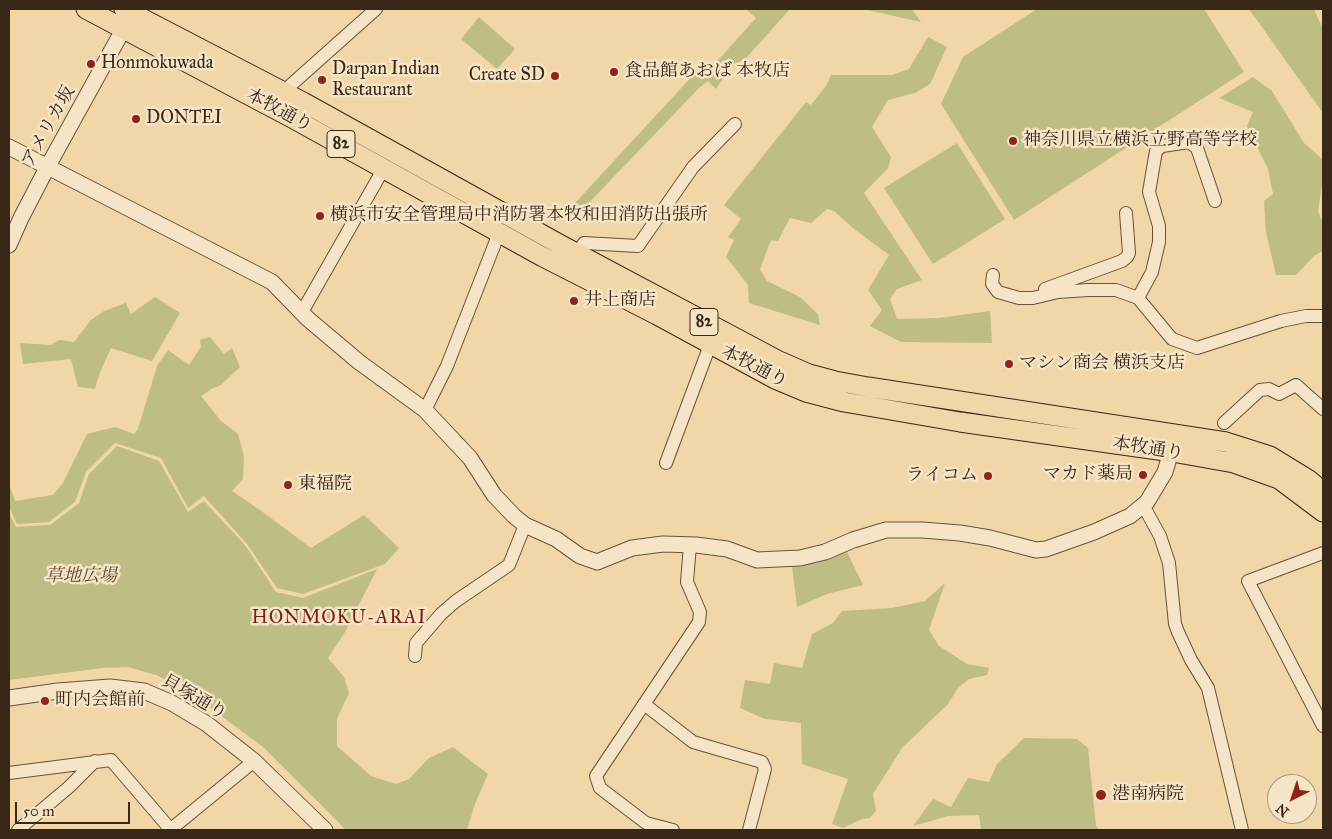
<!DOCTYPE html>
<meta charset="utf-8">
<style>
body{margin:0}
#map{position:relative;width:1332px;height:839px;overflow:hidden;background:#f1d6a7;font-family:"IM FELL Great Primer",serif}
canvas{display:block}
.frame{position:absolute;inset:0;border:10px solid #392718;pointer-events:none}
.north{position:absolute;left:1267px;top:774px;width:50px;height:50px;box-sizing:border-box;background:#f6e4c6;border:1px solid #aa9880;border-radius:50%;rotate:221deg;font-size:14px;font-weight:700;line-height:20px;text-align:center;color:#392718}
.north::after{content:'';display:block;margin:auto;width:18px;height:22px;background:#8f2418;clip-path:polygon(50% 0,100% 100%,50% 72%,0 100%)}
.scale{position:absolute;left:15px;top:802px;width:115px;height:22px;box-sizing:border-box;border:2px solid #392718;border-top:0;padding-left:6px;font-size:15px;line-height:18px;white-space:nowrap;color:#392718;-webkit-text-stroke:4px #f6e4c6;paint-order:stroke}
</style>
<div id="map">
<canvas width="1332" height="839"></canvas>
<div class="frame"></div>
<div class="north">N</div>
<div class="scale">50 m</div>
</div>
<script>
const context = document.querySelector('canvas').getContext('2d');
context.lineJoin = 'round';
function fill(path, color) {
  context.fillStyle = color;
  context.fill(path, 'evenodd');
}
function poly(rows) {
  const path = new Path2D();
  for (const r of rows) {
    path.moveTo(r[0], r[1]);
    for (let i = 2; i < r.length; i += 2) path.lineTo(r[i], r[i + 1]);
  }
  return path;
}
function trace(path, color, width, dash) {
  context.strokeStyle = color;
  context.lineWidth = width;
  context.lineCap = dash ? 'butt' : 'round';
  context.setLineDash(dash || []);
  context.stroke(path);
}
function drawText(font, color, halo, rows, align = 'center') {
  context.font = font + ' "IM FELL Great Primer","Noto Serif JP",serif';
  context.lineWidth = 5;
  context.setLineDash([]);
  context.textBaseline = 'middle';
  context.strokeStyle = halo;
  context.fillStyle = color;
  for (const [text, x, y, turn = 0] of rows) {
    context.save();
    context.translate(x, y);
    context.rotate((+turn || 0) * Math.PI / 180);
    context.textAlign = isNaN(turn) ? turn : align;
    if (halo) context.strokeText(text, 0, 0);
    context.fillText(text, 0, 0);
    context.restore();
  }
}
fill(poly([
 [746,9,790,9,747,57,731,67,716,89,708,81,700,87,582,210,570,215,549,217,541,212,576,202,696,72,703,77,756,18],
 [863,9,912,9,921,22],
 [1037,9,1204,9,1244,72,1014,220,941,104,963,57],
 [1249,9,1314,9,1323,29,1323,113],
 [479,17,515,49,497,69,461,39],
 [928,37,947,47,930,84,915,93,888,100,872,127,891,157,888,168,864,193,922,280,897,289,890,299,897,319,939,318,990,311,992,343,901,342,870,326,882,310,868,290,889,255,854,229,834,211,827,209,811,223,790,218,778,241,771,240,760,269,767,281,800,297,818,314,820,325,749,303,748,285,726,257,734,240,728,237,741,219,724,205,806,102,811,105,826,86,831,75,892,75,909,69],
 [1253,77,1272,91,1304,143,1323,160,1323,180,1318,211,1323,224,1323,251,1314,256,1296,275,1276,275,1266,232,1264,201,1273,194,1268,169,1247,126,1253,112,1219,98],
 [957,143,1005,219,933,264,884,188],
 [155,297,180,313,152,361,111,348,100,372,95,389,78,387,71,359,23,364,20,343,51,345,59,340,74,342,91,320,104,311,126,303,131,314],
 [210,337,224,354,232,348,240,367,221,385,213,388,201,396,221,421,238,434,244,456,243,479,232,491,260,510,311,548,364,515,399,548,385,564,303,594,277,588,247,544,204,496,188,508,161,458,115,443,86,472,75,502,49,522,17,524,9,507,9,484,15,501,53,495,63,483,87,434,115,427,134,434,138,429,157,366,168,350,189,365,201,347,200,340],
 [117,446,159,461,188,512,204,501,245,545,276,592,303,598,377,569,345,632,328,658,344,677,349,693,337,719,337,746,371,776,396,784,409,779,429,758,453,747,488,774,475,804,467,830,346,830,263,747,185,689,156,675,128,667,103,668,9,680,9,513,16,527,50,525,79,503,89,474],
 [847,552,863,585,827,594,797,607,792,566,816,563],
 [945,583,929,630,939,646,967,664,989,668,987,675,969,679,959,687,947,705,902,748,873,794,876,811,870,818,862,819,843,828,832,824,848,779,802,764,801,723,765,719,740,708,745,680,770,684,774,663,802,668,812,634,833,623,842,611,892,608,925,601],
 [1024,738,1077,739,1088,748,1096,826,1099,830,981,830,979,815,948,816,913,826,933,799,951,807,968,778,989,782,997,764]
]), '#bebd84');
const minor = poly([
 [280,97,283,92,376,9],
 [574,259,584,243,638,246,693,167,735,124],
 [993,275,992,284,998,292,1019,298,1033,298,1058,292,1088,290,1116,290,1138,298,1172,339,1197,348,1281,321,1306,316,1323,316],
 [1045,289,1122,261,1127,257,1129,253,1126,213],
 [1138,298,1152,272,1159,242,1159,226,1149,192,1156,151,1162,146,1189,142,1197,148,1215,201],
 [302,312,384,168],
 [425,410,447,366,499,233],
 [1224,423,1260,390,1269,389,1279,394,1296,385,1323,409],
 [666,463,710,345],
 [1143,505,1160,536,1169,563,1175,624,1178,632,1191,660,1208,688,1242,830],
 [1323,553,1248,581,1323,726],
 [415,656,416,643,441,614,456,601,509,565,525,525],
 [644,704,693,742,762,762,765,769,749,830],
 [9,773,111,760,171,830],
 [18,830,69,787,95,761],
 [170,830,254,761],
 [673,830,646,823,600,788,596,776,699,622,700,612,687,582,690,545]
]);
const tertiary = poly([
 [9,147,272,282,308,319,359,362,425,410,470,458,494,495,514,516,525,525,556,539,580,556,597,562,632,548,663,544,696,545,727,549,757,560,800,558,825,552,853,540,886,530,922,530,960,533,990,538,1036,550,1046,549,1094,532,1130,516,1147,502,1165,472,1174,441],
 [9,245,21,218,48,166,129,19],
 [9,698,58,691,110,687,144,691,172,703,207,724,254,761,325,830]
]);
const primary = poly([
 [86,9,294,119,543,257,657,315,775,379,806,392,844,402,960,422,1172,452,1234,463,1279,479,1323,512],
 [124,9,303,102,561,245,777,360,809,374,835,381,868,387,1226,442,1270,456,1309,480,1323,492]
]);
trace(minor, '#67533c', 14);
trace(tertiary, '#67533c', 17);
trace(primary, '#392718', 21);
trace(minor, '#f6e4c6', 12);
trace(tertiary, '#f6e4c6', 15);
trace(primary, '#f1d6a7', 19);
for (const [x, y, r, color] of [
 [91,64,5,"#8f2418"],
 [614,72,5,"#8f2418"],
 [555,76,5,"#8f2418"],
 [322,80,5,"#8f2418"],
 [136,119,5,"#8f2418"],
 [1013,141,5,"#8f2418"],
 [320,216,5,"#8f2418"],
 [574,301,5,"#8f2418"],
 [1009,364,5,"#8f2418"],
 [1143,475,5,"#8f2418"],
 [988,476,5,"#8f2418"],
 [288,485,5,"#8f2418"],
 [45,701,5,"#8f2418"],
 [1101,795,6,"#8f2418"]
]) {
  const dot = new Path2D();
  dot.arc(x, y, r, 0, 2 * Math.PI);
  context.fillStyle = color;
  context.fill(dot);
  trace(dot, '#f6e4c6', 2);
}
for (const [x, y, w] of [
 [341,144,28],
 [704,322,28]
]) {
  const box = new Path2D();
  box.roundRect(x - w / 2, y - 13.5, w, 27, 4);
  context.fillStyle = '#f6e4c6';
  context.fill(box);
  trace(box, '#392718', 1);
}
drawText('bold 16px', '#392718', null, [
 ["82",341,144],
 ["82",704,322]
]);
drawText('18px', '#392718', '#f6e4c6', [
 ["Honmokuwada",101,64],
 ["Darpan Indian",332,70],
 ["Restaurant",332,91],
 ["食品館あおば 本牧店",624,72],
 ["Create SD",545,76,"right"],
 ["DONTEI",146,119],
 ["神奈川県立横浜立野高等学校",1023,141],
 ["横浜市安全管理局中消防署本牧和田消防出張所",330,216],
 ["井上商店",584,301],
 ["マシン商会 横浜支店",1019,364],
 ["マカド薬局",1133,475,"right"],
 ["ライコム",978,476,"right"],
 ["東福院",298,485],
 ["町内会館前",55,701],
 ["港南病院",1112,795]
], 'left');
drawText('18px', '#392718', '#f6e4c6', [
 ["本牧通り",279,111,28],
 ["アメリカ坂",49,127,-61],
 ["本牧通り",754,367,27],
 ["本牧通り",1148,449,9],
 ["貝塚通り",194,698,30]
]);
drawText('italic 18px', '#5a4c33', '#f6e4c6', [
 ["草地広場",81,577]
]);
context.letterSpacing = '1px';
drawText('19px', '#7a1f14', '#f6e4c6', [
 ["HONMOKU-ARAI",339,618]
]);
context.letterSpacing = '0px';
</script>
